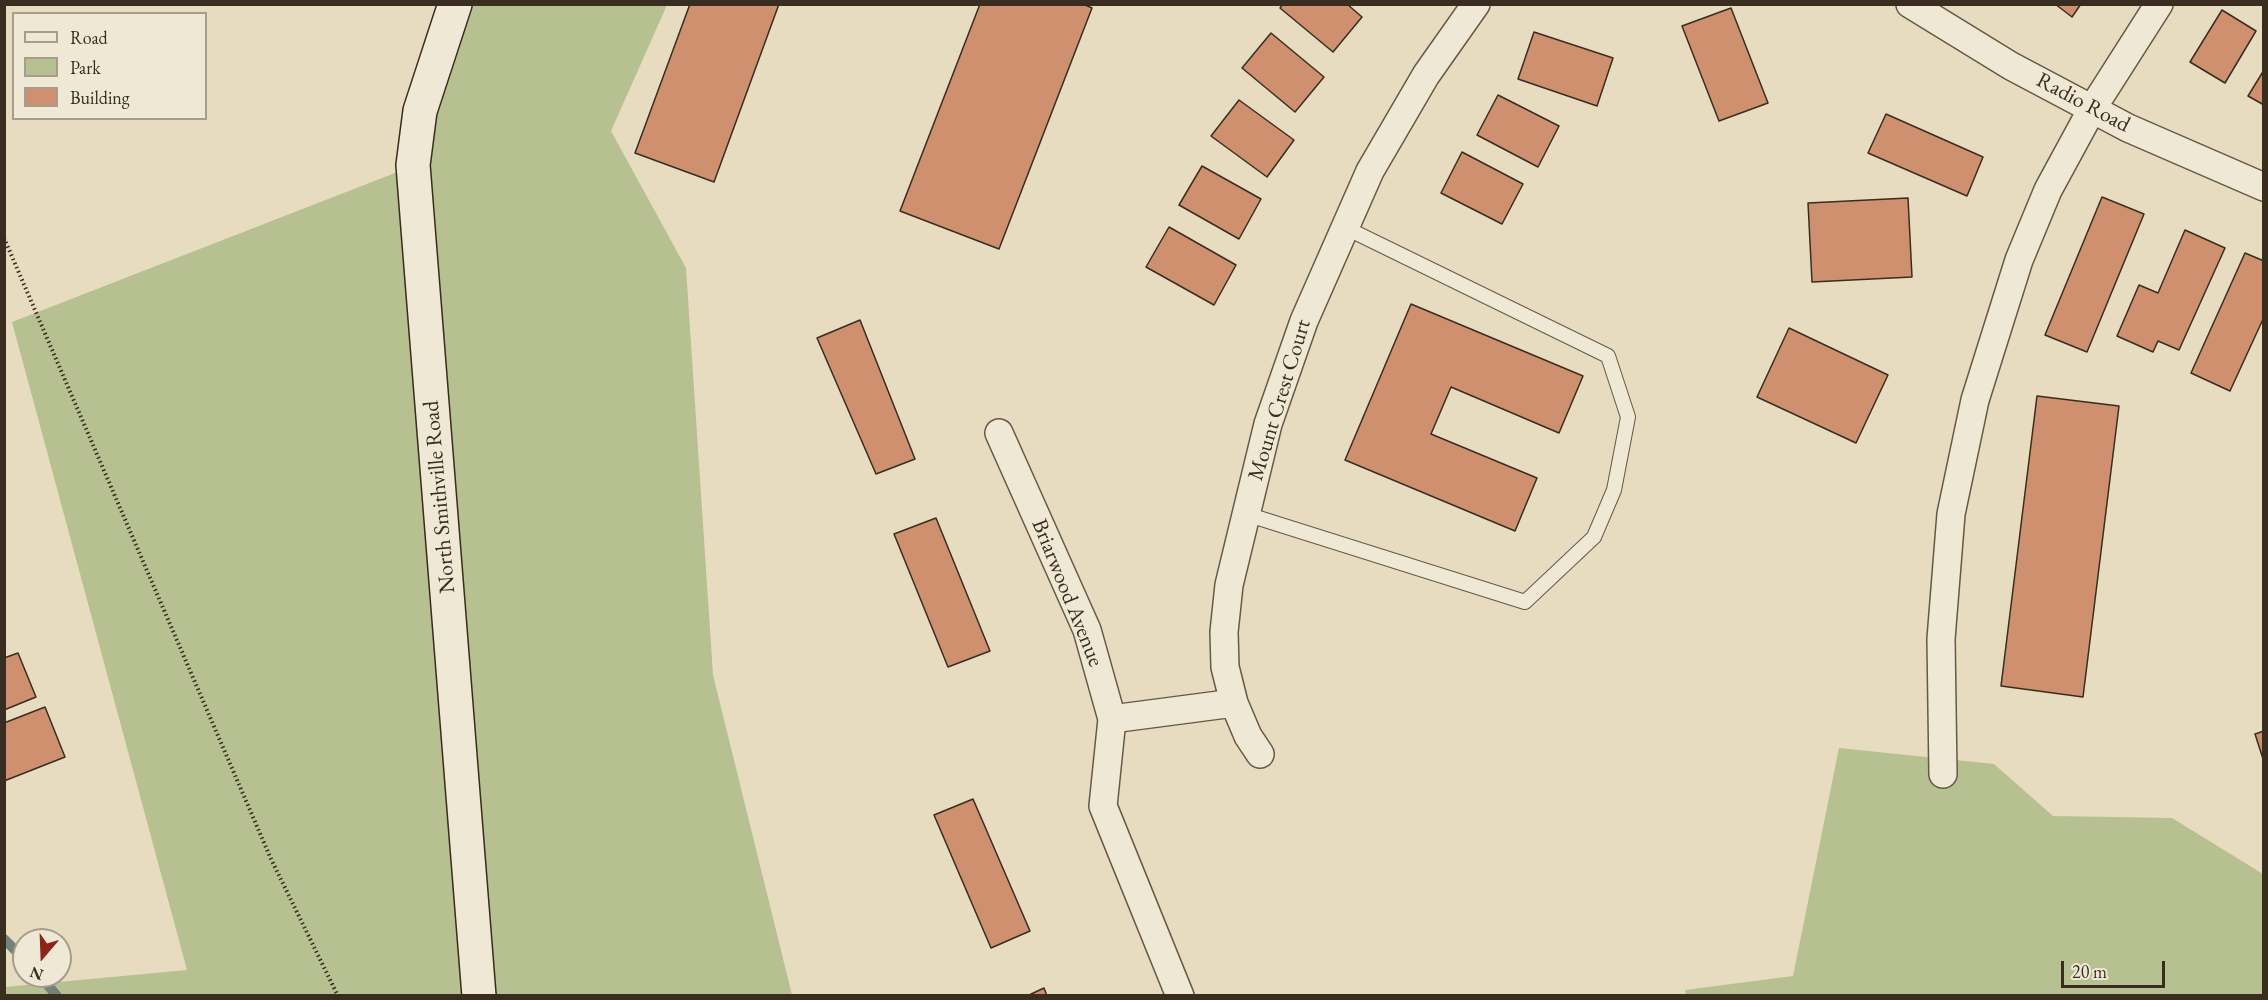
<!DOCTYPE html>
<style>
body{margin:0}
#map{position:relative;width:2268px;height:1000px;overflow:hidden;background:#e7dcbf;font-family:"EB Garamond",serif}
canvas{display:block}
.frame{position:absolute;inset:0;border:6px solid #382d1f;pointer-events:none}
.legend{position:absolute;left:12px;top:12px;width:195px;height:108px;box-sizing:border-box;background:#efe8d5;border:2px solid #a69d8c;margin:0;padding:8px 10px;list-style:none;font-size:18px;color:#382d1f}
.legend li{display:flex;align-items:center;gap:12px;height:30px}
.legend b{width:30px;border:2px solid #a69d8c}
.north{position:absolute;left:12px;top:928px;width:60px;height:60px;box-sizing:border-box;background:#efe8d5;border:2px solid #a69d8c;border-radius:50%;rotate:199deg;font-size:16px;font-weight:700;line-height:24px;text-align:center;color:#382d1f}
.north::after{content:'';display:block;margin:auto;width:21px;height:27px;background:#8f2418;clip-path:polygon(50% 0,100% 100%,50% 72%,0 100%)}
.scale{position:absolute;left:2061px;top:961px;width:104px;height:27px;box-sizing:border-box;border:3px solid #382d1f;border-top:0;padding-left:8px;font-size:18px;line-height:21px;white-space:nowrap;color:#382d1f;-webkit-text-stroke:4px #efe8d5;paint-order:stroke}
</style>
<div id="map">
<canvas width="2268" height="1000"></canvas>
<div class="frame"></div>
<ul class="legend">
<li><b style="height:8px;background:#efe8d5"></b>Road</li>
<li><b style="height:16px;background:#b7c090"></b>Park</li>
<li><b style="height:16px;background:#ce906e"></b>Building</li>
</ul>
<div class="north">N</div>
<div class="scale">20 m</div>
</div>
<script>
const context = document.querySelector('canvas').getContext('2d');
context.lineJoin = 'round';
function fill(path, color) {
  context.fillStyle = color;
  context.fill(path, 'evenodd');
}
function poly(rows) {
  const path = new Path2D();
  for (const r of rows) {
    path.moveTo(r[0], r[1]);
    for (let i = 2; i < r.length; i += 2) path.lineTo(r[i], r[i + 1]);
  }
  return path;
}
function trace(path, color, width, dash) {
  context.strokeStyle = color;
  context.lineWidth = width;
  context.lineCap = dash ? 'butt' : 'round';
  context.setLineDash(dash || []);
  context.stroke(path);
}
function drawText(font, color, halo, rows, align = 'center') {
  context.font = font + ' "EB Garamond",serif';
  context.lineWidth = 5;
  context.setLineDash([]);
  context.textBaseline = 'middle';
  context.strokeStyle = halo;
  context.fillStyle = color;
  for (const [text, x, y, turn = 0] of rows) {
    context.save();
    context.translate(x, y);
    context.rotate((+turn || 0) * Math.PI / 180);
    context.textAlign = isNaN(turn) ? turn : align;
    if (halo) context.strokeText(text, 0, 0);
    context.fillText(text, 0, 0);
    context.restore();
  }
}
fill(poly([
 [458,5,667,5,611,131,686,268,713,675,792,995,5,996,5,987,187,970,12,322,413,166],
 [1839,748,1994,764,2053,816,2172,818,2263,874,2263,995,1686,996,1685,990,1793,976]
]), '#b7c090');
trace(poly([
 [4,939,24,959],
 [40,976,57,996]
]), '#718376', 10);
const building = poly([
 [690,4,779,4,714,182,635,153,690,4],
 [980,4,1083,4,1092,8,999,249,900,211,980,4],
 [1283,4,1347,4,1362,17,1333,52,1280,8,1283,4],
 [2055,4,2081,4,2072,17,2055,4],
 [1731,8,1768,103,1719,121,1682,26,1731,8],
 [2222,10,2256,31,2225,83,2190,62,2222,10],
 [1534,32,1613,58,1597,106,1518,79,1534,32],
 [1271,33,1324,77,1295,112,1242,68,1271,33],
 [2264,70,2264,105,2248,96,2264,70],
 [1498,95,1559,126,1538,167,1477,135,1498,95],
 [1239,100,1294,140,1267,177,1211,136,1239,100],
 [1886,114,1983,157,1967,196,1868,153,1886,114],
 [1462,152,1523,184,1502,224,1441,193,1462,152],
 [1202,166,1261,199,1239,239,1179,205,1202,166],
 [2102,197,2144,214,2087,352,2045,335,2102,197],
 [1908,198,1912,277,1812,282,1808,203,1908,198],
 [1169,227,1236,265,1214,305,1146,267,1169,227],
 [2185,230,2225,248,2179,350,2158,341,2153,352,2117,336,2139,285,2158,293,2185,230],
 [2245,253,2264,261,2264,317,2230,391,2191,373,2245,253],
 [1411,304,1583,376,1559,433,1451,387,1431,434,1537,478,1515,531,1345,460,1411,304],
 [860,320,915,459,876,474,817,338,860,320],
 [1789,328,1888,375,1856,443,1757,397,1789,328],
 [2037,396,2119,406,2083,697,2001,686,2037,396],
 [936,518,990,651,948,667,894,534,936,518],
 [18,653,36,697,4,710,4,658,18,653],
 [45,707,65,757,4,781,4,723,45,707],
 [2264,731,2264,762,2255,734,2264,731],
 [973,799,1030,931,991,948,934,815,973,799],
 [1044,988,1047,996,1027,996,1044,988]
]);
fill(building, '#ce906e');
trace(building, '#382d1f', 1.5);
const service = poly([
 [1246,514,1525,602,1594,537,1614,490,1628,417,1608,356,1344,227]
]);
const minor = poly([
 [1910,4,2011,66,2128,128,2264,187],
 [999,433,1087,630,1112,719,1103,806,1180,996],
 [1112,719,1234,703],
 [1260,754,1248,736,1234,703,1225,667,1224,632,1229,585,1268,424,1304,321,1370,171,1426,75,1476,4],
 [1943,774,1941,639,1951,514,1975,400,2019,260,2048,190,2092,109,2159,4]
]);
const secondary = poly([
 [455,4,420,111,413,165,479,996]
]);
trace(service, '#645947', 16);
trace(minor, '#645947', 30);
trace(secondary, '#382d1f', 36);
trace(poly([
 [4,238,271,859,338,996]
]), '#382d1f', 4, [1.5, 3]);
trace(service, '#efe8d5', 14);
trace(minor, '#efe8d5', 27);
trace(secondary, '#efe8d5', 33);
drawText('22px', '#382d1f', '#efe8d5', [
 ["Radio Road",2083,103,28],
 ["Mount Crest Court",1280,400,-73],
 ["North Smithville Road",440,497,-95],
 ["Briarwood Avenue",1067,593,68]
]);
</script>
